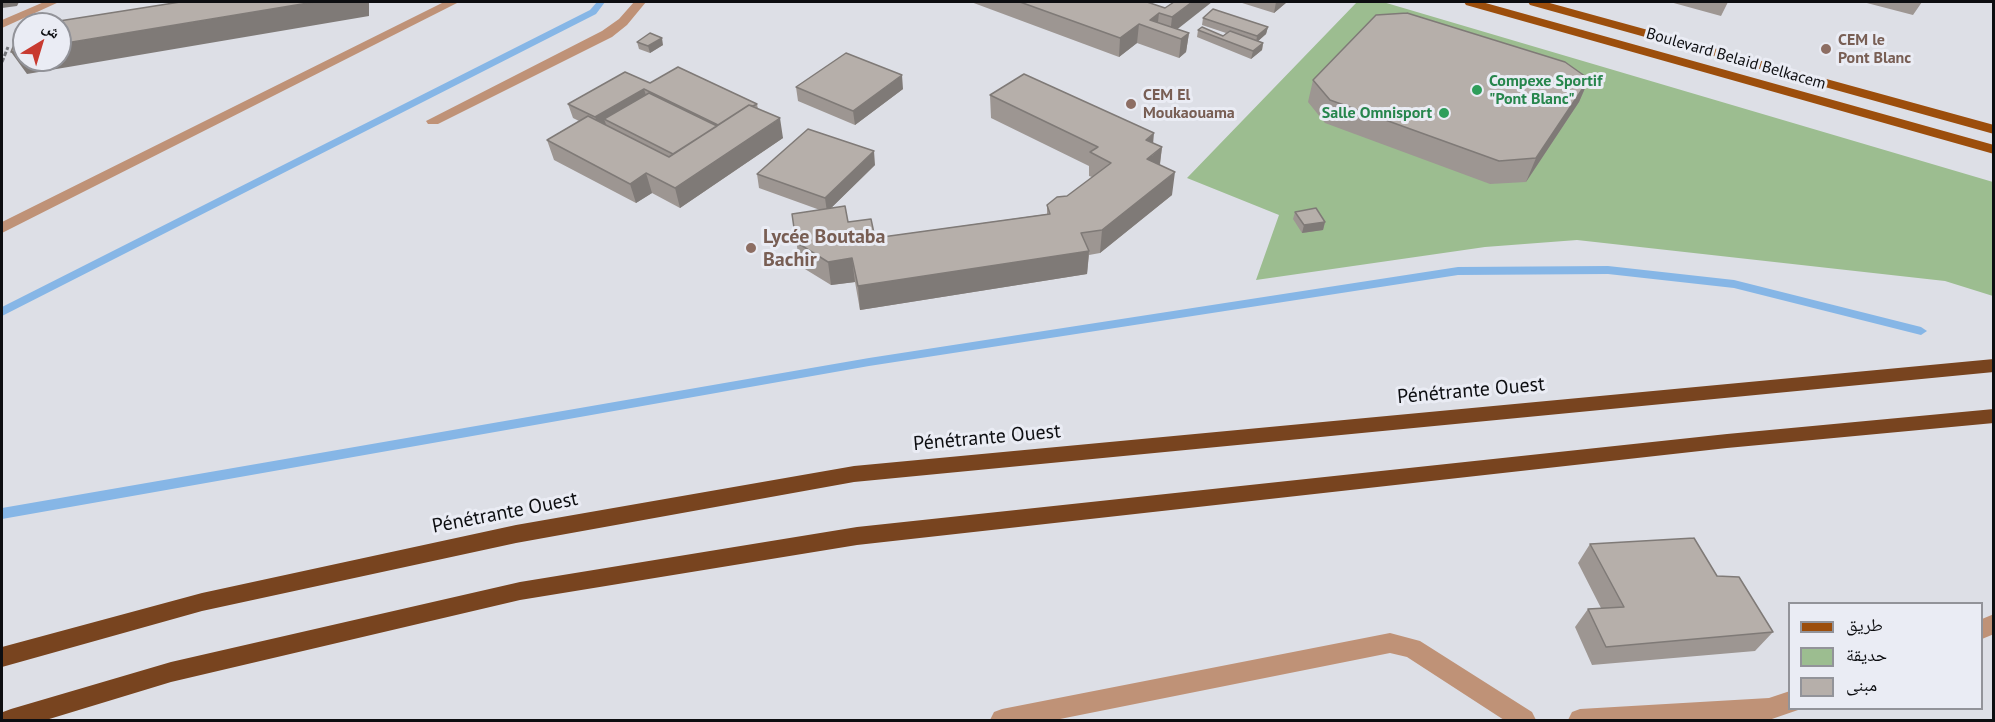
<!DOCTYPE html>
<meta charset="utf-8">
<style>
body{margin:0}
#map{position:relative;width:1995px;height:722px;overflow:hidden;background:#dddfe6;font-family:"PT Sans","Noto Naskh Arabic",sans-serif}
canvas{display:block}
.frame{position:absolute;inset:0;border:3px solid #0d0e11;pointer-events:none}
.legend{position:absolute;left:1788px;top:602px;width:195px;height:108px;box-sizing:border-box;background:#eaecf4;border:2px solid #929399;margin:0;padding:8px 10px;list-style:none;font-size:18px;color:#0d0e11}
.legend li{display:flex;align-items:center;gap:12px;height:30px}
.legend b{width:30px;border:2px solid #929399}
.north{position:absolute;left:12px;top:12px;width:60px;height:60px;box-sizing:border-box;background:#eaecf4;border:2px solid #929399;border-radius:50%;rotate:38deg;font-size:16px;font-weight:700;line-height:24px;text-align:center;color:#0d0e11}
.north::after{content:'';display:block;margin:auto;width:21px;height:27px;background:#c83a30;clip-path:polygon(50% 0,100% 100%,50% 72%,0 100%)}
</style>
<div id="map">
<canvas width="1995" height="722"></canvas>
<div class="frame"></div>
<ul class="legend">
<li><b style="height:8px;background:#9c4e0c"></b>طريق</li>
<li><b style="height:16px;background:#9cbd90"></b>حديقة</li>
<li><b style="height:16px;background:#b6afaa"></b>مبنى</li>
</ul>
<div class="north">ش</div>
</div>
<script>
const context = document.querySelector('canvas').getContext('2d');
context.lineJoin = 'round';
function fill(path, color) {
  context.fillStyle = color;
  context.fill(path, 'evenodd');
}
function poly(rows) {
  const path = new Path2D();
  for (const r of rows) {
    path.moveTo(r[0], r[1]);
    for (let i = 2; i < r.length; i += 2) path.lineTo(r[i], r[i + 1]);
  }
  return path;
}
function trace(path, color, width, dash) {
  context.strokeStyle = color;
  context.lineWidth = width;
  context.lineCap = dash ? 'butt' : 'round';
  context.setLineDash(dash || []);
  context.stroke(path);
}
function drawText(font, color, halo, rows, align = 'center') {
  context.font = font + ' "PT Sans",sans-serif';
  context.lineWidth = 6;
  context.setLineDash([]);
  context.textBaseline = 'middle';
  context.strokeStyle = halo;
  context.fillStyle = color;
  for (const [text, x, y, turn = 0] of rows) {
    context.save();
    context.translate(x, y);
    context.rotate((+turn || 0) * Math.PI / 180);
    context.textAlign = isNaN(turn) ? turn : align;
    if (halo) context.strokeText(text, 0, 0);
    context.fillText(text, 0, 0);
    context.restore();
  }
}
fill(poly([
 [1357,2,1383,2,1993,182,1993,296,1945,281,1577,240,1485,247,1256,280,1279,215,1187,178]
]), '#9cbd90');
fill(poly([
 [597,2,605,2,596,14,2,316,2,307,590,10,597,2],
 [1608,266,1734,280,1921,327,1927,331,1921,335,1734,288,1608,274,1458,275,869,366,2,519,2,508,869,358,1458,267,1608,266]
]), '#86b6e6');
trace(poly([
 [2,62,8,47]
]), '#727479', 3, [4.5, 2]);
fill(poly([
 [44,2,59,2,2,28,2,20,44,2],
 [444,2,459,2,2,233,2,222,444,2],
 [634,2,646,2,627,25,612,37,438,124,428,124,426,121,602,31,619,19,634,2],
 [1994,614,1994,634,1982,639,1982,619,1994,614],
 [1390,633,1420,641,1532,712,1536,720,1504,720,1407,657,1390,653,1055,720,990,720,994,712,1002,709,1390,633],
 [1790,691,1790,708,1798,710,1769,720,1568,720,1572,712,1580,709,1769,698,1790,691]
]), '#bf9277');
fill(poly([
 [1464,2,1482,2,1994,145,1994,154,1466,5,1464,2],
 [1528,2,1546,2,1994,125,1994,134,1530,5,1528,2]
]), '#9c4e0c');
fill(poly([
 [1994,359,1994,372,854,482,516,543,202,611,2,667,2,647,202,593,516,525,854,466,1994,359],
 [1994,409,1994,423,1727,448,857,545,520,600,171,682,46,720,2,720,3,712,11,709,171,662,520,582,857,527,1727,434,1994,409]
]), '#78441f');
fill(poly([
 [971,2,1147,2,1165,8,1174,2,1177,29,1189,33,1186,52,1179,58,1137,43,1119,57],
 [1239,2,1287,2,1274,13],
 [1670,2,1728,2,1721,16],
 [1863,2,1922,2,1913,15],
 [1203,18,1268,27,1266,34,1258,41,1263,43,1262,50,1251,59,1197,37,1198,30,1223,36,1226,33,1202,25],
 [637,42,663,45,650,53,639,49],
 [1589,79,1579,102,1526,182,1490,184,1325,123,1308,102,1313,80],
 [650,83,757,104,758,109,783,138,680,208,652,193,636,203,554,160,547,140,579,121,573,118,568,104],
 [796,87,903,89,855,125,798,101],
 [990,95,1153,143,1162,147,1160,165,1172,195,1100,253,1089,255,1087,274,860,310,855,282,831,285,800,266,792,214,820,210,759,188,757,174,875,165,831,208,848,222,875,238,1047,214,1047,205,1067,196,1092,177,1089,176,1089,166,991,118],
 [1295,212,1325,222,1323,230,1302,233,1293,219],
 [1590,544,1717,576,1773,632,1755,651,1592,665,1575,627,1588,609,1601,608,1578,563]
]), '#9d9692');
fill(poly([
 [2,2,19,2,17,6,2,8],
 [314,2,369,2,369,16,27,74,11,52,24,49,24,60,60,60,60,44],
 [1192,2,1212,2,1170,35,1172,17],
 [1276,2,1287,2,1274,13],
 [1159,13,1157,31,1150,20],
 [1139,24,1137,43,1119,57,1120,38],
 [1268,27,1266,34,1256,43,1257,36],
 [1189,33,1186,52,1179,58,1181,39],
 [662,38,663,45,650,53,648,46],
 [1263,43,1262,50,1251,59,1253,51],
 [902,75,903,89,855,125,853,111],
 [1589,79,1579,102,1526,182,1536,158],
 [644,89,648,102,604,119,607,127,600,131,595,117],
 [780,118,783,138,680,208,675,188],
 [1154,133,1152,156,1162,147,1159,170,1145,182,1146,140],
 [874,151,875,165,827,212,825,198],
 [1175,172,1172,195,1100,253,1102,230],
 [646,173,652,193,636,203,630,184],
 [1325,222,1323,230,1302,233,1304,225],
 [1089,251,1087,274,860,310,858,286],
 [852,258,855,282,831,285,828,262]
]), '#7f7a77');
const building = poly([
 [180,2,314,2,60,44,60,24,40,24,180,2],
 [1020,2,1147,2,1165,8,1174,2,1192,2,1172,17,1159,13,1150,20,1189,33,1181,39,1139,24,1120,38,1020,2],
 [1213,9,1268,27,1257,36,1203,18,1213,9],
 [1407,13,1565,62,1589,79,1536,158,1499,161,1330,100,1313,80,1376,15,1407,13],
 [21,27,24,27,24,49,11,52,21,27],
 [1202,27,1223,36,1230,31,1263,43,1253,51,1198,30,1202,27],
 [650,33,662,38,648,46,637,42,650,33],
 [846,53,902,75,853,111,796,87,846,53],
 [678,67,757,104,753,106,749,105,718,125,644,89,595,117,568,104,625,72,650,83,678,67],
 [1024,74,1154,133,1146,140,1162,147,1147,159,1175,172,1102,230,1081,233,1089,251,858,286,852,258,828,262,796,242,792,214,845,206,848,222,871,219,875,238,1050,214,1047,205,1057,197,1067,196,1111,163,1090,152,1098,147,990,95,1024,74],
 [649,93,717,126,673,154,604,119,649,93],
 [749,105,780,118,675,188,646,173,630,184,547,140,588,116,669,157,749,105],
 [808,129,874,151,825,198,757,174,808,129],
 [1316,208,1325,222,1304,225,1295,212,1316,208],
 [1694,538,1717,576,1739,577,1773,632,1606,647,1588,609,1624,607,1590,544,1694,538]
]);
fill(building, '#b6afaa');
trace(building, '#7f7a77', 1.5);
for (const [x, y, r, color] of [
 [1826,49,6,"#8d6e63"],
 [1477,90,6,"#2e9e5b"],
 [1131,104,6,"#8d6e63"],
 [1444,113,6,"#2e9e5b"],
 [751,248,6,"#8d6e63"]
]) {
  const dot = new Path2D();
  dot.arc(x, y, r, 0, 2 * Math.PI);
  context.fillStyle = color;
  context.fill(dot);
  trace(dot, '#eaecf4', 2);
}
drawText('bold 16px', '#785e54', '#eaecf4', [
 ["CEM le",1838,40],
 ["Pont Blanc",1838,58],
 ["CEM El",1143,95],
 ["Moukaouama",1143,113]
], 'left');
drawText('16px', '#0d0e11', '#eaecf4', [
 ["Boulevard Belaid Belkacem",1736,59,16]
]);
drawText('bold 16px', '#27864d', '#eaecf4', [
 ["Compexe Sportif",1489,81],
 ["\"Pont Blanc\"",1489,99],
 ["Salle Omnisport",1432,113,"right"]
], 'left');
drawText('bold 20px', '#785e54', '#eaecf4', [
 ["Lycée Boutaba",763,237],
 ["Bachir",763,260]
], 'left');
drawText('20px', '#0d0e11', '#eaecf4', [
 ["Pénétrante Ouest",1471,391,-5],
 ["Pénétrante Ouest",987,438,-5],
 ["Pénétrante Ouest",505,513,-11]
]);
</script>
